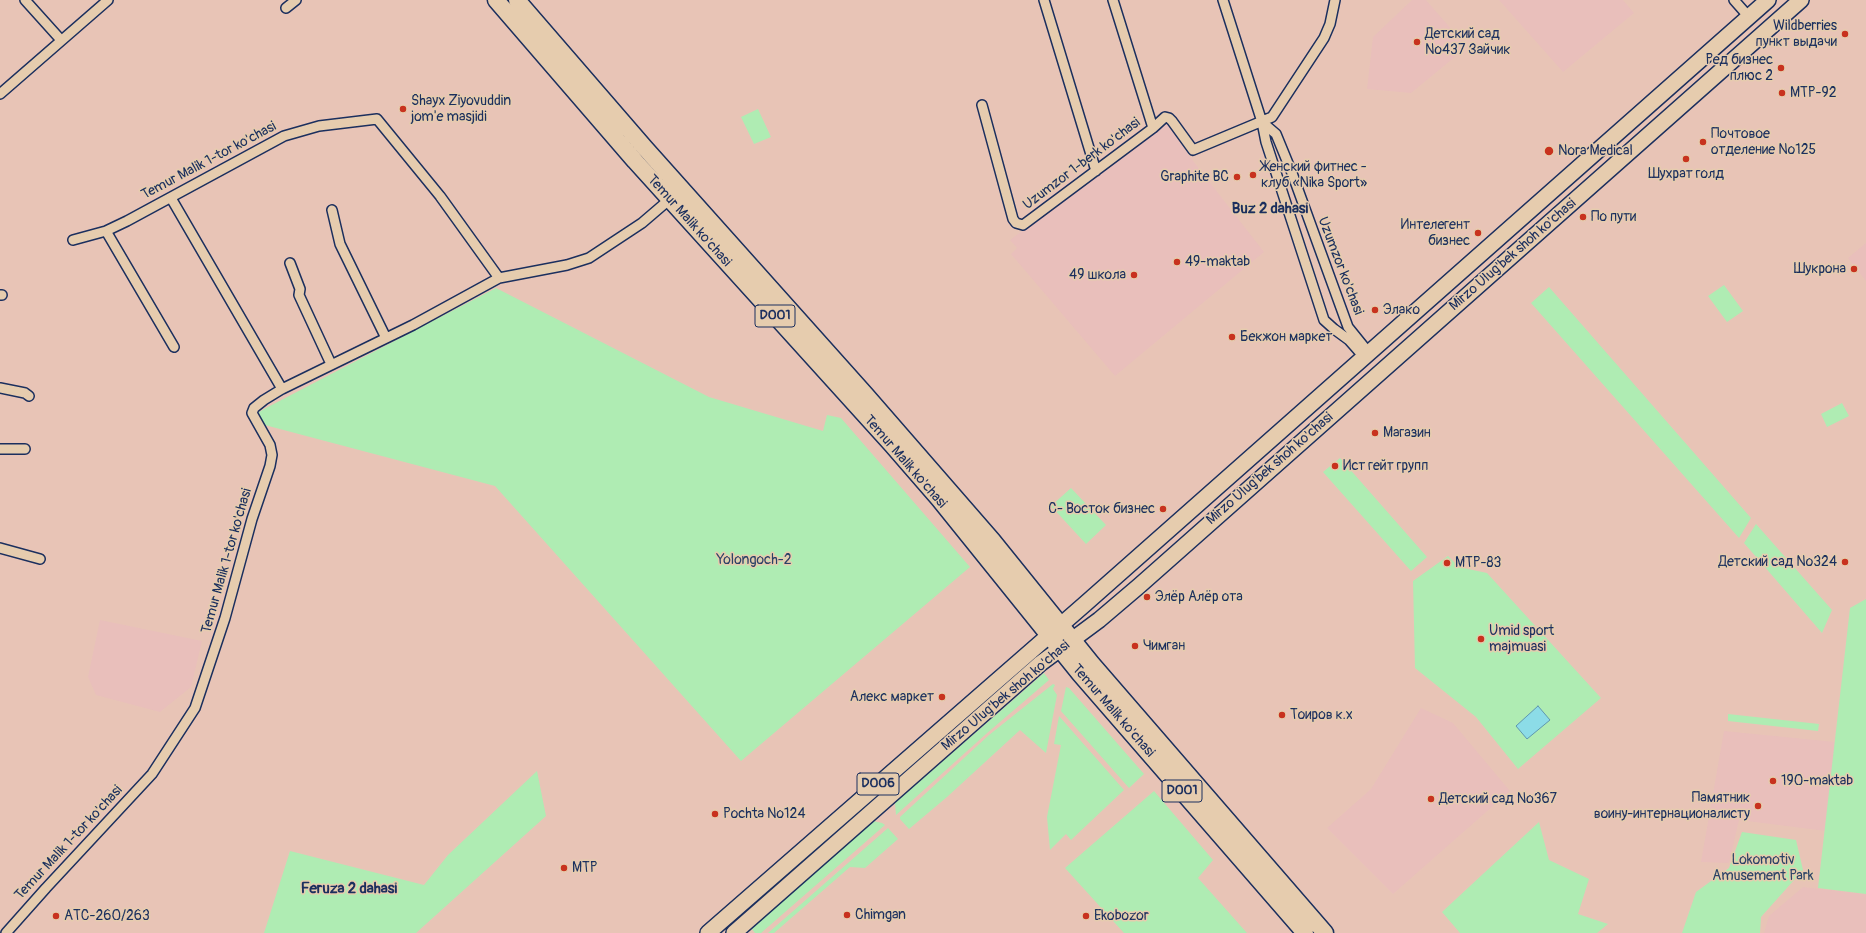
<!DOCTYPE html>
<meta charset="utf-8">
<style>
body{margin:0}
canvas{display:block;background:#e8c4b6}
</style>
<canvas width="1866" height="933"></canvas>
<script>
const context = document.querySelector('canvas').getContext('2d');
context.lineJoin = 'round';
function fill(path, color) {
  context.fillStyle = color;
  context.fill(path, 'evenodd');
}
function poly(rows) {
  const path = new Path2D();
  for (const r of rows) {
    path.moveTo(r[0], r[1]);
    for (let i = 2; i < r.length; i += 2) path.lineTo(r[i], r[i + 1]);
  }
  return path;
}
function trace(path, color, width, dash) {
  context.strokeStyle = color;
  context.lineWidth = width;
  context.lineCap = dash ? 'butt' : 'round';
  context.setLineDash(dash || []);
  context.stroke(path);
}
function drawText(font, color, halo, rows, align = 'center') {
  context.font = font + ' Pangolin,sans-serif';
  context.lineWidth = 3;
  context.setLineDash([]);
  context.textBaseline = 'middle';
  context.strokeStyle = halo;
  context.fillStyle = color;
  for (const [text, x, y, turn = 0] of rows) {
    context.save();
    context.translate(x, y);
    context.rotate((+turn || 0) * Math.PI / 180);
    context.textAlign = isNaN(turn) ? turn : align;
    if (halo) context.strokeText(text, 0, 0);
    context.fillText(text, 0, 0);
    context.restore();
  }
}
fill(poly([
 [1412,0,1426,0,1467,47,1411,93,1367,89,1373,37],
 [1499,0,1623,0,1634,13,1563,72],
 [1167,124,1190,157,1264,252,1115,376,1011,254,1017,248,1010,240],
 [1866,243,1866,281,1848,258],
 [100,620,202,641,191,687,160,712,96,695,88,677],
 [1421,708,1453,723,1510,791,1393,894,1327,828,1371,789],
 [1724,731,1835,742,1826,831,1739,820,1729,863,1701,862],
 [1803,887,1866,894,1866,933,1764,933,1769,916]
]), '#e9bfbb');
fill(poly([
 [758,109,771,137,754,144,741,117],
 [1724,285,1743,311,1727,322,1708,296],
 [1549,287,1751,518,1739,538,1531,303],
 [496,288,709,397,823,431,827,415,841,418,970,567,741,761,495,486,261,424,259,412,266,408],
 [1842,403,1849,416,1827,427,1821,414],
 [1340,458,1427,557,1411,571,1323,472],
 [1071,488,1106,525,1086,544,1051,506],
 [1756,524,1832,610,1822,633,1744,543],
 [1448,556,1459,567,1487,573,1601,698,1518,769,1476,717,1415,668,1413,581],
 [1866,599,1866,894,1818,888,1850,608],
 [1044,673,1049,680,986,734,896,815,895,803],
 [1053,684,1055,685,1053,689,1057,695,1046,753,1020,730,947,797,909,829,900,819,900,817,989,735],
 [1066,687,1069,688,1144,774,1129,788,1061,711],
 [1728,714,1819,724,1818,731,1728,721],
 [1059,716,1124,790,1071,840,1066,834,1050,850,1047,817,1061,745,1054,744],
 [537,771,546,816,416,933,264,933,290,851,424,885,448,855],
 [1154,791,1213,860,1198,878,1247,933,1124,933,1065,868],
 [873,821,882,823,885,825,761,933,755,933,751,928],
 [1539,822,1549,860,1589,879,1578,914,1608,924,1597,933,1460,933,1442,912],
 [888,828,898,839,865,868,850,867,774,933,768,933],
 [1742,832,1796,840,1803,870,1761,917,1760,933,1682,933,1696,892,1729,868]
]), '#afecb3');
const water = poly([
 [1538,706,1550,720,1527,739,1516,726,1538,706]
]);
fill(water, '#8cdce7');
trace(water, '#5f97b0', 1);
const minor = poly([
 [25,0,61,40],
 [1044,0,1096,171],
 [1113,0,1153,128],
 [1223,0,1262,122,1266,142,1324,320,1334,329,1349,340,1364,357],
 [1734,0,1749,17],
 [286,8,296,0],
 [0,94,108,0],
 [982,105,1013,219,1016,223,1023,225,1153,128,1165,117,1169,118,1172,121,1193,150,1272,117,1324,38,1330,24,1335,0],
 [1262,122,1276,134,1292,173,1348,327,1369,353],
 [171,198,282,389],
 [332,210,340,244,386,338],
 [106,231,174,347],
 [73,240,106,231,127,221,284,136,319,126,377,119,440,196,499,278],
 [290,263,300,289,299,295,331,364],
 [0,295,2,295],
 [0,388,25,393,29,396],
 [0,449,25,449],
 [0,548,40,559],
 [6,933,46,888,152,774,195,708,225,618,252,519,270,466,272,455,270,445,252,413,254,408,264,400,282,389,413,325,499,278,567,265,589,258,642,223,670,199]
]);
const primary = poly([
 [708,933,1085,604,1768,0],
 [734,933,1041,663,1099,620,1139,586,1801,0]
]);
const trunk = poly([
 [496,0,635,161,892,445,939,499,1080,674,1305,933],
 [517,0,645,148,865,394,992,540,1092,664,1325,933]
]);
trace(minor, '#1b2f5e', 12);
trace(primary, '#1b2f5e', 18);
trace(trunk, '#1b2f5e', 19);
trace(minor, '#e6ccae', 9);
trace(primary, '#e6ccae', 15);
trace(trunk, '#e6ccae', 16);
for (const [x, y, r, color] of [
 [1845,34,4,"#c8321e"],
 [1417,42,4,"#c8321e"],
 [1781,68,4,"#c8321e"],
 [1782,93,4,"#c8321e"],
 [403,109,4,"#c8321e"],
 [1703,142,4,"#c8321e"],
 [1549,151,5,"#c8321e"],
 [1686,159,4,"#c8321e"],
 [1253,175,4,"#c8321e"],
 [1237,177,4,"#c8321e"],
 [1583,217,4,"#c8321e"],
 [1478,233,4,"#c8321e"],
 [1177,262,4,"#c8321e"],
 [1854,269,4,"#c8321e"],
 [1134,275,4,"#c8321e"],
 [1375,310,4,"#c8321e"],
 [1232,337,4,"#c8321e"],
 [1375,433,4,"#c8321e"],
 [1335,466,4,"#c8321e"],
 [1163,509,4,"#c8321e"],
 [1845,562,4,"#c8321e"],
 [1447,563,4,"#c8321e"],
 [1147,597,4,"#c8321e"],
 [1481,639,4,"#c8321e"],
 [1135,646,4,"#c8321e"],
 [942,697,4,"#c8321e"],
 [1282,715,4,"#c8321e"],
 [1773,781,4,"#c8321e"],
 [1431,799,4,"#c8321e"],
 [1758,806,4,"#c8321e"],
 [715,814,4,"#c8321e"],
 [564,868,4,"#c8321e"],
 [847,915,4,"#c8321e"],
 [56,916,4,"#c8321e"],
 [1086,916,4,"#c8321e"]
]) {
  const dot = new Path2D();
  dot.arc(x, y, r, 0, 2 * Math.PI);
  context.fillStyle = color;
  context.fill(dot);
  trace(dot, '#e6ccae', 1.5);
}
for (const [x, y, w] of [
 [775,316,40],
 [878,784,42],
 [1182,791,40]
]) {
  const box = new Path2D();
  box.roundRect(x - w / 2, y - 11, w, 22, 3);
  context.fillStyle = '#e6ccae';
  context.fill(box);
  trace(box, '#1b2f5e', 1);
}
drawText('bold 13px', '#1b2f5e', null, [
 ["D001",775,316],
 ["D006",878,784],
 ["D001",1182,791]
]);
drawText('14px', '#1b2f5e', '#e6ccae', [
 ["Wildberries",1837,26,"right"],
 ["пункт выдачи",1837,42,"right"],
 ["Детский сад",1425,34],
 ["№437 Зайчик",1425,50],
 ["Ред бизнес",1773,60,"right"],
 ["плюс 2",1773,76,"right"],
 ["MTP-92",1790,93],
 ["Shayx Ziyovuddin",411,101],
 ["jom'e masjidi",411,117],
 ["Почтовое",1711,134],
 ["отделение №125",1711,150],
 ["Nora Medical",1558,151],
 ["Женский фитнес -",1261,167],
 ["клуб «Nika Sport»",1261,183],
 ["Шухрат голд",1686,174,"center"],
 ["Graphite BC",1229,177,"right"],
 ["По пути",1591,217],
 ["Интелегент",1470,225,"right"],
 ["бизнес",1470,241,"right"],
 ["49-maktab",1185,262],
 ["Шукрона",1846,269,"right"],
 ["49 школа",1126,275,"right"],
 ["Элако",1383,310],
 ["Бекжон маркет",1240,337],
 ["Магазин",1383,433],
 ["Ист гейт групп",1343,466],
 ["С- Восток бизнес",1155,509,"right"],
 ["Детский сад №324",1837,562,"right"],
 ["MTP-83",1455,563],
 ["Элёр Алёр ота",1155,597],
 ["Umid sport",1489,631],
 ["majmuasi",1489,647],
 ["Чимган",1143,646],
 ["Алекс маркет",934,697,"right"],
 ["Тоиров к.х",1290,715],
 ["190-maktab",1781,781],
 ["Памятник",1750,798,"right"],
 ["воину-интернационалисту",1750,814,"right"],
 ["Детский сад №367",1439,799],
 ["Pochta №124",723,814],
 ["MTP",572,868],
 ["Chimgan",855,915],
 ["АТС-260/263",64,916],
 ["Ekobozor",1094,916]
], 'left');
drawText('14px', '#1b2f5e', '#e6ccae', [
 ["Temur Malik 1-tor ko'chasi",209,161,-28],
 ["Uzumzor 1-berk ko'chasi",1082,164,-37],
 ["Temur Malik ko'chasi",689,221,48],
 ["Mirzo Ulug'bek shoh ko'chasi",1513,255,-41],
 ["Uzumzor ko'chasi",1340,266,69],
 ["Temur Malik ko'chasi",905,462,49],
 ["Mirzo Ulug'bek shoh ko'chasi",1270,469,-41],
 ["Temur Malik 1-tor ko'chasi",227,561,-74],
 ["Mirzo Ulug'bek shoh ko'chasi",1006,696,-40],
 ["Temur Malik ko'chasi",1113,711,49],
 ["Temur Malik 1-tor ko'chasi",69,843,-47]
]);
drawText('14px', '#2a4266', '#e6ccae', [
 ["Yolongoch-2",754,560],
 ["Lokomotiv",1763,860],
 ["Amusement Park",1763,876]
]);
drawText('bold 15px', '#1b2f5e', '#e6ccae', [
 ["Buz 2 dahasi",1270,209],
 ["Feruza 2 dahasi",349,889]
]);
</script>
